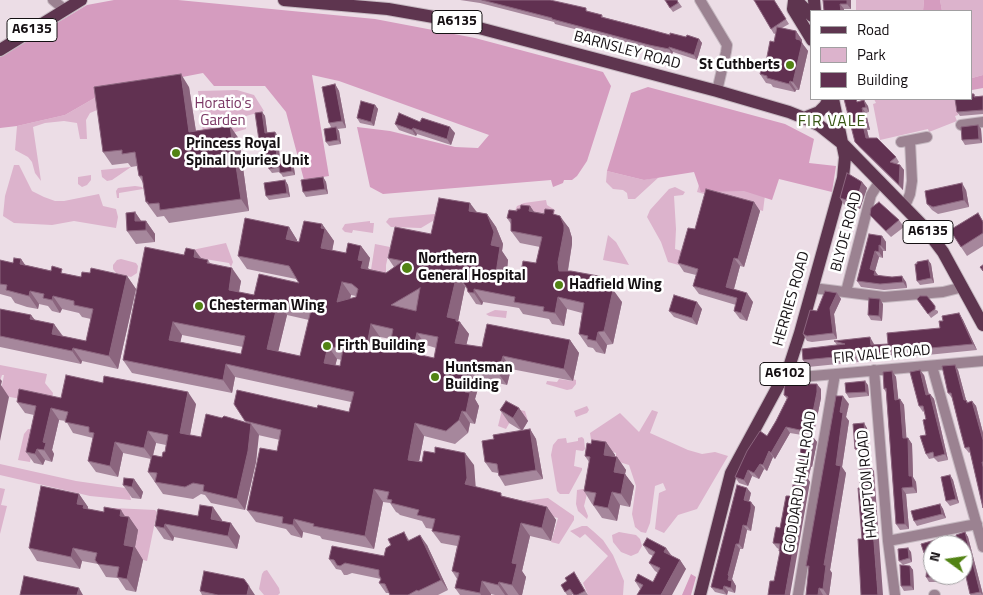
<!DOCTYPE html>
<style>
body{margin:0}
#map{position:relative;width:983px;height:595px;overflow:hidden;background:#ecdde6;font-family:"Titillium Web",sans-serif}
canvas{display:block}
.legend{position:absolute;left:810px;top:10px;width:162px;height:90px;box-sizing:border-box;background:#fff;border:1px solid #a19fa1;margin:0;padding:6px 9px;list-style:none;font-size:15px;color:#151013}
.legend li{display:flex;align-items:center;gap:10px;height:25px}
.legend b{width:25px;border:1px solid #a19fa1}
.north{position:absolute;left:923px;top:535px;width:50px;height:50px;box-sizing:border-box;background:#fff;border:1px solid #a19fa1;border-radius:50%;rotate:284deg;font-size:14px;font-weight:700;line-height:20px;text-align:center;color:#151013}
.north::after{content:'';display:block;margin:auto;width:18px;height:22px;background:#528314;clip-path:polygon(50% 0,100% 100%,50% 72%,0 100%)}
</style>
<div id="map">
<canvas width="983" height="595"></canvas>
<ul class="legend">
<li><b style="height:6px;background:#5e354f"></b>Road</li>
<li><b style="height:14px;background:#dcb3cc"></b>Park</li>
<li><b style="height:14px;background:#613151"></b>Building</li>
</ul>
<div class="north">N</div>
</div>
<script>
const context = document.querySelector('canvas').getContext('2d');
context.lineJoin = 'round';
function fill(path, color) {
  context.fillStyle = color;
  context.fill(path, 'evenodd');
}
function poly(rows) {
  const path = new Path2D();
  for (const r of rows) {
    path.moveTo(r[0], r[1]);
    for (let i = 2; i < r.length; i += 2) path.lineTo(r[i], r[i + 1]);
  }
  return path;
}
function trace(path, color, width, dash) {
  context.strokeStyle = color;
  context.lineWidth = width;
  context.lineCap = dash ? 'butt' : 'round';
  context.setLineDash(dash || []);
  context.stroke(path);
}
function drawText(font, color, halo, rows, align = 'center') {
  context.font = font + ' "Titillium Web",sans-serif';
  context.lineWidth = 5;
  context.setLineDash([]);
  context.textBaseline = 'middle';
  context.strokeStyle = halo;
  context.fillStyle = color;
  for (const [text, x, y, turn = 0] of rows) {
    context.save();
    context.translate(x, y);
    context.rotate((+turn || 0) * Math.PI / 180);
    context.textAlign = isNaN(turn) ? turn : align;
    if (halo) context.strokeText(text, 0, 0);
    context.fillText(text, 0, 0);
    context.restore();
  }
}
fill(poly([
 [856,0,925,0,924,0,923,11,856,11],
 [940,0,983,0,983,75,972,78,972,11,942,11],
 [237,90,254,95,264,111,246,116,246,129,204,141,198,91],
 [105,92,102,108,90,113,86,120,87,139,80,139,77,123,64,121,45,123,33,127,41,181,35,173,32,162,28,157,15,150,17,126,65,115],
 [874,99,957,99,958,115,955,116,957,121,929,132,928,129,880,140,873,104,876,103],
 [14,165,19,165,32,191,44,197,55,201,64,201,99,194,103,206,116,209,118,217,116,228,74,221,52,225,14,223,3,216,5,196],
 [131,167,112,180,107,181,102,177,101,170],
 [607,171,644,180,659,177,635,199,628,199,627,193,623,190,613,189,606,182],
 [91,175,91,180,87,185,82,187,78,184,78,177],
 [699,185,766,187,763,211,697,192],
 [135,186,142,187,143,189,119,193,119,198,117,198,116,191,118,188],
 [675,187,685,192,683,195,674,196,676,229,675,249,685,252,682,266,668,262,661,242,647,217,650,210,669,189],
 [546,200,547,205,555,210,552,225,514,213,517,206,524,203],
 [446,213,421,228,391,227,386,222,389,218],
 [370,221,370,223,374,223,373,233,353,230,352,233,345,232,342,229,345,224],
 [608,235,616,242,629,265,603,260],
 [226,243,233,262,231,267,229,263,199,258,192,250],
 [375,244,390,247,386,265,386,274,371,270],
 [121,259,136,263,138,266,137,273,131,277,116,273,113,269,113,265,117,260],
 [495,310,507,311,506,318,489,316,486,314],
 [0,365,47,374,45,383,53,393,51,405,0,395,4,375,2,375,0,381],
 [559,379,573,381,573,379,576,380,576,384,572,389,567,390,546,384,547,381,557,382],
 [587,406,589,410,587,413,576,417,574,411],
 [506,407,525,411,528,421,515,413,506,429,498,426,502,410],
 [652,410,658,412,650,433,688,450,702,454,715,452,728,456,697,509,678,515,664,533,655,529,659,493,666,490,663,483,655,486,650,523,646,533,641,532,635,527,632,514,636,486,629,465,616,461,616,453,592,446,590,433,620,413,639,432],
 [28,429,36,430,30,462,18,460,24,434],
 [582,437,584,439,585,449,583,451,576,450,574,466,582,468,582,470,569,494,560,494,557,491,551,455,553,445,558,439,566,438,567,443,578,441,578,438],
 [0,464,76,481,125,488,130,495,131,500,90,496,0,475],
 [0,488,5,489,1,505,7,506,0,534],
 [583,489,586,490,587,494,584,506,588,516,587,519,578,511,576,504,577,490],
 [548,498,574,516,574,520,559,544,551,542,558,518,520,509,522,501],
 [113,508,155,510,157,512,147,561,133,557,111,519],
 [582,526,587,526,593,531,603,540,613,555,624,581,623,595,588,595,583,583,608,556,585,534,580,538,570,531],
 [619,532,636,535,640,539,642,546,638,553,631,556,621,552,613,542,612,535],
 [267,570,279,588,280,593,278,595,264,595,259,589,262,574,264,571]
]), '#dcb3cc');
fill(poly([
 [114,0,178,0,375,19,475,38,603,72,611,86,587,161,577,176,572,180,564,180,563,183,553,187,551,180,383,194,370,187,357,127,390,131,455,147,478,148,489,135,339,81,312,75,329,176,304,180,286,112,265,86,214,86,203,73,105,92,65,115,17,126,0,128,0,57,87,5],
 [924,0,940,0,942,11,923,11],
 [983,75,983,88,972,90,972,78],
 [648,87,785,124,814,139,809,163,836,166,832,192,779,179,772,200,744,191,701,192,694,172,644,180,607,171,631,93],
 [691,574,696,577,691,595,682,595]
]), '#d59cbf');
const minor = poly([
 [53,0,65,10],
 [700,0,727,45,726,52,717,91],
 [961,125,983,122],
 [901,142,927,137],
 [905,206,910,194,912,181,910,141],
 [813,288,884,297,943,292,963,287],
 [846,292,871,195,880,181],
 [932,366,983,547],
 [874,370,888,541,895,595],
 [784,376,790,378,983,361],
 [888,541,977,524],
 [798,595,835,374],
 [934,595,935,595]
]);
const major = poly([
 [284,0,388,9,445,19,717,91,789,112,804,118,820,126,844,145,924,227,943,252,983,325],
 [794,0,800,4,812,16],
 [814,0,815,11],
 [794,1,793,9,812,40],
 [0,50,81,0],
 [804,118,819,112,825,106,829,99],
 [700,595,731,473,790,364,800,333,843,178,845,157,833,99]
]);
trace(minor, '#c5b8c0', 12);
trace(major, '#c5b8c0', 14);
trace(minor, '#9b8291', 10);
trace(major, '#5e354f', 12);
fill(poly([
 [460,0,550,0,602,15,603,17,670,35,699,39,702,43,697,60,673,52,672,54,652,49,555,24,554,22,480,3],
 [677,0,682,7,673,12,670,8],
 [774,0,789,24,782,28,796,31,802,40,802,43,808,51,799,90,796,90,795,92,773,87,771,84,766,83,760,74,765,67,774,42,776,33,774,34,771,29],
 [823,0,851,0,851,9,844,9,844,11,824,11],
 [335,84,339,91,346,128,337,129,339,131,341,144,329,146,326,142,331,127,329,123],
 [189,87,196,131,230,126,239,139,249,211,169,223,164,216,157,217,146,202,143,183,139,176,137,166,131,167,128,163,112,165,103,152],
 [974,94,975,96,983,96,983,114,960,116,957,112],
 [859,102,868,106,869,112,866,113,870,130,867,130,869,138,896,157,899,162,897,164,900,165,904,170,903,190,859,147,855,142],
 [375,105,378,109,374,126,360,123,357,118],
 [262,112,265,116,267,133,275,132,278,136,280,159,293,161,295,175,283,177,280,172,272,173,269,169,266,151,263,152,260,147],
 [420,122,455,133,451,145,417,134,416,136,399,130,395,124],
 [978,125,981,129,982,143,965,145,962,140],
 [323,177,326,182,328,194,306,197,303,192],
 [285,180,288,185,290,197,269,200,266,196],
 [862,182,867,188,860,209,844,205,840,198],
 [966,190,969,207,938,214,932,210,927,204],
 [754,202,760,211,744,267,740,266,734,289,753,302,747,321,740,319,734,311,736,305,699,294,693,286,696,275,684,272,678,263,695,229],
 [530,206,534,212,557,215,569,228,572,238,572,244,568,271,622,302,613,344,607,345,605,354,596,352,593,348,588,347,579,334,582,313,567,309,564,326,552,324,549,319,523,314,519,308,483,302,482,305,476,304,468,292,468,289,465,287,458,321,469,334,466,345,482,347,570,340,579,353,573,381,511,369,507,385,493,382,483,385,479,388,477,392,475,399,479,406,475,424,470,423,468,433,455,444,424,436,419,461,474,465,475,487,503,496,547,507,556,520,551,541,530,536,522,571,526,577,522,595,495,595,491,594,491,595,460,595,455,588,457,579,452,571,457,546,441,543,432,531,433,529,426,528,422,521,400,515,398,513,396,512,390,503,383,502,374,549,322,539,320,536,303,532,302,538,291,535,286,529,256,522,247,510,277,451,280,440,258,435,256,462,245,510,211,503,205,495,201,494,193,499,163,494,148,472,151,459,123,453,118,477,96,472,88,461,93,438,73,433,66,421,59,420,52,450,54,454,52,462,45,460,43,465,34,463,26,452,34,415,25,413,17,402,61,398,196,404,190,435,201,437,222,418,247,423,234,404,317,408,349,412,351,402,235,377,232,393,132,373,123,360,201,258,208,260,210,263,241,281,239,292,254,295,299,283,296,279,247,269,238,256,289,227,297,240,297,241,299,242,322,224,334,241,332,251,346,253,361,246,370,258,368,268,369,269,386,273,394,267,388,258,431,234,477,212,487,214,496,227,503,244,502,251,508,260,507,275,520,277,536,263,540,247,520,243,511,231,511,224,507,218,520,209],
 [351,295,356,296,356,297,350,299],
 [287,315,309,320,300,356,278,351],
 [182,335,243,347,241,354,180,342],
 [380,337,391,339,389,350,378,347],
 [426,345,436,348,434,358,424,356],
 [337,359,342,360,340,366,335,365],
 [156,443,166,445,165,452,162,457,153,455],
 [135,212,141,221,146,221,155,234,155,242,136,244,127,231],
 [978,213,983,221,983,246,967,256,961,247],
 [870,215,899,220,904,227,891,237,875,221],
 [882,236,886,242,886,251,883,251,883,258,879,257,875,271,878,275,906,282,907,288,884,290,861,287,857,281],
 [21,259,25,265,81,277,90,273,127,276,136,289,118,369,82,361,81,364,0,347,0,309,31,315,35,320,54,324,63,336,86,341,91,319,82,317,79,313,62,309,60,313,52,311,48,306,39,304,38,309,27,307,15,303,11,297,0,294,0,260,13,263],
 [928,260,931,264,934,283,920,285,917,281],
 [837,293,841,299,834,314,837,339,812,342,807,341,803,334,817,311],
 [917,299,938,311,938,313,931,318],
 [883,304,882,321,871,320,868,315],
 [702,309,697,325,674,317,669,311],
 [959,313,963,320,977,350,808,367,803,360,837,345,834,341,874,344,875,345,888,344,940,328,943,321],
 [958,370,966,400,968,402,972,401,976,406,983,433,983,508,970,452,969,453,965,448,952,398,948,393],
 [892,371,896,377,898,399,900,399,904,405,906,438,908,438,912,444,913,477,916,482,917,493,906,494,909,529,900,530,896,524,886,392,884,389],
 [924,375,929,394,930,394,934,399,948,460,938,462,934,458,929,459,926,454,926,419,924,411,923,412,919,406],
 [794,380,797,384,821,389,821,398,813,437,817,442,812,467,811,467,808,479,810,482,774,581,780,552,779,551,779,549,777,548,773,543,780,528,791,496,799,469,802,435,790,433,775,459,773,457,767,471,764,469,759,479,752,476,748,486,739,483,735,477,767,436,776,421,787,399,784,395],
 [868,385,869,396,849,398,846,393],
 [849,404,846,417,849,421,842,467,846,473,830,570,832,573,829,595,806,595,809,570,806,566],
 [519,408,528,421,522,431,509,423,500,410],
 [867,428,869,452,858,453,855,449],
 [530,429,536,439,543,479,505,486,499,476,498,473,492,472,485,462],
 [606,442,615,455,615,457,617,457,626,470,625,474,634,486,630,507,620,505,617,521,602,518,593,505,594,504,592,504,584,491,589,462,585,456,591,444],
 [950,475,953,480,959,503,950,506,946,501],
 [134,479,143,492,141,499,132,498,123,485],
 [751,493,749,501,755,507,754,514,751,531,747,530,743,549,740,549,732,579,736,586,735,593,728,591,727,595,715,592,711,587],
 [79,494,88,507,88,509,129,517,138,530,135,547,143,560,136,592,126,590,118,578,106,577,98,564,82,561,80,569,37,561,29,548],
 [940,504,943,509,946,518,917,526,914,521],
 [198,516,222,520,222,521,240,536,237,549,174,537,173,541,164,539,155,526],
 [404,532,409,540,427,545,448,590,438,595,390,595,389,593,386,593,379,583,381,579,352,573,347,575,344,575,341,570,336,569,329,559,384,556,391,545],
 [965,532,968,537,983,595,971,595,970,594],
 [643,545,666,548,672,556,680,560,686,569,640,589,635,581,653,582,658,573,655,571,649,563,653,556,649,554],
 [933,545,933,556,927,557,924,553],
 [911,552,912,562,903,565,899,561],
 [910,566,913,570,914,590,904,591,901,586],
 [574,572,577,577,588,595,574,595,573,594,572,595,567,595,561,585,567,581],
 [945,575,945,582,929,582,926,577],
 [200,591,255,595,202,595]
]), '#a6879c');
fill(poly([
 [847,0,851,0,851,9,847,4],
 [840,4,844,9,844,11,841,11],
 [796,31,802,40,802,43,808,51,799,90,793,82],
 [699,39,702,43,697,60,694,55],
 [669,47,673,52,672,54,669,49],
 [181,74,189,87,198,145,189,132],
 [790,81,796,90,795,92,789,84],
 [335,84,339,91,346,128,342,121],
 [864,100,868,106,869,112,866,107],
 [375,105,378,109,374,126,371,122],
 [862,108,866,113,870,130,866,125],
 [262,112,265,116,268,137,265,133],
 [863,125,867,130,870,143,866,138],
 [978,125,981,129,982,143,979,139],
 [230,126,239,139,249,211,241,199],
 [336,127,339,131,341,144,338,140],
 [450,127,455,133,451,145,447,139],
 [413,128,417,134,416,136,412,130],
 [275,132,278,136,280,163,277,159],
 [290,157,293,161,295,175,292,171],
 [900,165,904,170,903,190,899,185],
 [323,177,326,182,328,194,325,189],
 [285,180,288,185,290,197,287,193],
 [862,182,867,188,860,209,856,203],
 [962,183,966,190,969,207,964,200],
 [754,202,760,211,744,267,738,259],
 [470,203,479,215,469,211],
 [530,206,539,219,529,211],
 [135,212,144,225,135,221],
 [487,214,496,227,503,244,502,251,508,260,505,285,496,273,491,245],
 [560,216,569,228,572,238,572,244,567,275,559,271,558,262],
 [146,221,155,234,155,242,146,230],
 [322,224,334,241,330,261,321,248],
 [289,227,297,240,295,252,286,239],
 [882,236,886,242,886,251,881,246],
 [879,245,883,251,883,258,879,252],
 [361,246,370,258,368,268,372,273,361,268,358,260],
 [195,250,204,262,194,257],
 [875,251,879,257,875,271,879,277,878,281,870,269],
 [734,258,740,266,732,296,726,287],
 [21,259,30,272,20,264],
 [928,260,931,264,934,283,931,278],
 [232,268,241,281,237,302,229,290],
 [457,274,465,287,458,322,460,322,469,334,464,355,455,343,447,317],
 [127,276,136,289,118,369,109,356],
 [902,276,906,282,907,288,903,282],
 [604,277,622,302,613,344,604,331],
 [342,282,351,295,346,315,337,302],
 [474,289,483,302,482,305,474,293],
 [30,291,39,304,38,309,29,296],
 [747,293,753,302,747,321,741,313],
 [837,293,841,299,834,314,837,339,833,333,830,308],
 [53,296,62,309,60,313,52,300],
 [558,297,567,309,564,326,555,313],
 [880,299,883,304,882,321,879,316],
 [278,302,287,315,276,361,267,349],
 [697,302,702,309,697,325,692,318],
 [959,313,963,320,977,350,973,344],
 [31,315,40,327,30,319],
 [173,322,182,335,178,353,169,340],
 [54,324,63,337,52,334],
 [371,324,380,337,376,357,367,345],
 [598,332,607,345,605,354,596,341],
 [417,333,426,345,421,366,412,353],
 [870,337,874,344,875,352,871,345],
 [570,340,579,353,573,381,564,369],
 [328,346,337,359,333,375,324,363],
 [73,348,82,361,81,364,72,351],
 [503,356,511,369,507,385,498,373],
 [226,364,235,377,232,393,223,380],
 [955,365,958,370,966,400,969,405,964,400],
 [920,370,924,375,930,400,926,395],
 [892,371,896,377,899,405,895,400],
 [471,375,479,388,477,392,475,399,479,406,475,424,466,412,465,392,468,380],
 [0,379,2,381,1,385,9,397,0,441],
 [865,381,868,385,869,396,866,392],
 [817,384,821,389,821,398,813,437,817,442,812,467,808,461,812,437,809,432],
 [188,392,196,404,188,445,180,433],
 [930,394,934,399,948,460,945,454],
 [843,396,849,404,846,417,849,421,842,467,846,473,830,570,832,573,829,595,827,595,823,589,824,565,836,465,840,412],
 [900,399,904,405,907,444,903,438],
 [972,401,976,406,983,433,983,440],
 [51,408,59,420,52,450,54,454,52,462,44,450,43,442],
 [519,408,528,421,522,431,513,418],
 [462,411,470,423,468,433,459,420],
 [415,423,424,436,417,472,408,460],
 [864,423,867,428,869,452,866,448],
 [251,424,259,435,256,462,245,510,237,499],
 [786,427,790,433,775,459,771,453],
 [530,429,536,439,543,479,536,470],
 [148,431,156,443,152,459,144,448],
 [908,438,912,444,913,477,916,482,917,493,913,487,909,476],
 [115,442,123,453,118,477,110,466],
 [606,442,615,455,613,467,604,455],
 [37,449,45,460,43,465,35,454],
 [769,451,773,457,767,471,763,465],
 [465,453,474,465,476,490,465,484],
 [617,457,626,470,625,474,634,486,630,507,621,494,614,472],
 [807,461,811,467,808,479,810,482,790,595,785,595,803,476],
 [868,463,874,471,883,595,878,595],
 [760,464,764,469,759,479,754,473],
 [748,470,752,476,748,486,744,480],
 [950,475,953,480,959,503,956,499],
 [134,479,143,492,141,499,132,487],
 [747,488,751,493,748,505,744,500],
 [902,488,906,494,909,529,905,524],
 [374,489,383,502,374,549,365,536],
 [612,492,620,505,617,521,608,508],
 [79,494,88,507,87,510,77,504],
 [751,502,755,507,751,531,747,526],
 [940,504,943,509,946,518,942,514],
 [213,507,222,520,220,532,211,519],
 [547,507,556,520,551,541,542,528],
 [121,510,128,521,129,517,138,530,135,547,143,560,136,592,127,579,120,516],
 [294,519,303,532,302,538,293,525],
 [231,523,240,536,237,549,228,536],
 [521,523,530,536,522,571,526,577,522,595,519,595,512,585,512,563],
 [165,524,174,537,173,541,164,528],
 [743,525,747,530,743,549,739,544],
 [965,532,968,537,983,595,980,592],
 [420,535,427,545,448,590,441,580],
 [736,544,740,549,732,579,736,586,735,593,731,588,728,580,728,575],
 [73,548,82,561,80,569,71,557],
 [666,548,672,557,664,552],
 [908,548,911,552,912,562,909,558],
 [680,560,686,569,672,595,661,595],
 [910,566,913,570,914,590,911,586],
 [942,575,945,575,945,582,942,578],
 [482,581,491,594,491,595,481,595,480,593],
 [499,582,508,595,505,595,498,585],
 [249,586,255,595,247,595],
 [724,586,728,591,727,595,723,590],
 [79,588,83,595,77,595],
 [819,588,823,595,818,595]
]), '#8b657e');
const building = poly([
 [482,0,550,0,586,8,586,11,602,15,601,17,644,28,670,35,670,33,686,37,687,35,699,39,694,55,669,47,669,49,649,45,552,19,552,18,482,0],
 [665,0,677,0,678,3,670,8,665,0],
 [754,0,774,0,786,19,771,29,754,0],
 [823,0,847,0,847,4,840,4,841,11,824,11,823,0],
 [777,27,796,31,796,39,800,40,802,43,793,82,790,81,789,84,767,78,767,76,760,74,762,66,765,67,770,41,774,42,777,27],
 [181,74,189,132,230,126,241,199,160,210,159,203,148,204,148,202,146,202,142,176,139,176,135,152,122,154,122,150,103,152,94,87,181,74],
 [335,84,342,121,329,123,322,87,335,84],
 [972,94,974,94,974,97,983,96,983,110,957,112,955,99,972,99,972,94],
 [844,99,856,99,857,102,864,100,866,107,862,108,866,125,863,125,866,138,877,138,896,157,890,162,900,165,899,185,855,142,844,99],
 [361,101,375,105,371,122,357,118,361,101],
 [262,112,265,133,275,132,277,159,290,157,292,171,280,173,279,167,269,169,265,147,260,147,255,113,262,112],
 [399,113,420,122,422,118,450,127,447,139,413,128,412,130,395,124,399,113],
 [978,125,979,139,962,140,961,127,978,125],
 [336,127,338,140,326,142,324,129,336,127],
 [847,173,862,182,856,203,840,198,847,173],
 [323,177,325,189,303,192,301,180,323,177],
 [285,180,287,193,266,196,264,183,285,180],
 [962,183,964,200,933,207,927,204,925,191,962,183],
 [706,189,754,202,738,259,734,258,726,287,747,293,741,313,734,311,737,298,693,286,698,269,678,263,688,228,695,229,706,189],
 [439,198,470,203,469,211,487,214,494,232,491,245,500,247,496,273,520,277,523,261,536,263,542,237,511,231,511,219,507,218,509,210,517,211,517,209,520,209,521,205,530,206,529,211,544,214,545,209,554,210,553,214,560,216,564,225,564,231,558,262,559,271,571,271,604,277,613,290,604,331,598,332,596,341,587,339,588,336,579,334,584,303,558,297,555,313,543,311,544,307,514,302,515,297,474,289,474,293,468,292,467,288,457,274,447,317,456,319,456,321,460,322,455,343,482,347,487,324,570,340,564,369,503,356,498,373,484,370,474,372,471,375,468,380,465,392,470,393,466,412,462,411,459,420,446,431,415,423,408,460,422,462,424,451,435,453,435,447,465,453,467,478,465,484,501,493,501,496,547,507,542,528,521,523,512,563,517,564,512,585,499,582,498,585,482,581,480,593,455,588,459,573,452,571,460,536,432,531,435,519,417,515,419,510,391,503,392,500,387,499,389,492,374,489,365,536,313,526,314,524,294,519,293,525,282,523,283,517,247,510,260,448,277,451,281,430,245,421,234,404,237,390,317,408,318,405,349,412,354,392,226,364,223,380,123,360,145,247,184,255,186,248,195,250,194,257,208,260,207,263,232,268,229,290,254,295,259,274,299,283,289,266,238,256,245,218,289,227,286,239,299,242,304,221,322,224,321,228,325,229,321,248,346,253,348,243,361,246,358,260,363,261,361,268,386,273,403,261,388,258,395,227,431,234,439,198],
 [342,282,352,284,358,289,356,297,337,302,342,282],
 [420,288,416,311,391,305,420,288],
 [278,302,311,310,300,356,267,349,278,302],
 [173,322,245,336,241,354,169,340,173,322],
 [371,324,393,329,389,350,367,345,371,324],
 [417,333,438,337,434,358,412,353,417,333],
 [328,346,343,349,340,366,324,363,328,346],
 [879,202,899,220,886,231,870,215,871,208,879,202],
 [135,212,135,221,146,221,146,230,127,231,126,213,135,212],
 [978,213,983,222,983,233,961,247,950,230,978,213],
 [869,234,882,236,881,246,879,245,879,252,875,251,870,269,875,271,874,275,892,277,902,276,903,282,880,284,857,281,869,234],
 [14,258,21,259,20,264,51,271,52,266,62,269,61,273,81,277,82,272,90,273,91,268,127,276,109,356,73,348,72,351,0,336,0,309,31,315,30,319,54,324,52,334,86,341,93,309,74,305,74,301,53,296,52,300,43,298,44,294,30,291,29,296,6,290,7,285,0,284,0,260,13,263,14,258],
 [928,260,931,278,917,281,915,264,917,264,917,262,928,260],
 [983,265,983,271,980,267,983,265],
 [825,291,837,293,830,308,833,333,807,336,803,334,810,310,817,311,825,291],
 [674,295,697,302,692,318,669,311,674,295],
 [920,296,927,296,935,306,935,309,928,314,917,299,920,296],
 [869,298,880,299,879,316,868,315,869,298],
 [959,313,973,344,803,360,802,349,845,344,834,341,870,337,871,345,888,344,887,333,940,328,939,321,943,321,942,316,959,313],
 [955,365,964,400,966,400,967,403,972,401,983,440,983,462,982,462,983,467,983,508,969,447,965,448,961,433,951,393,948,393,942,366,955,365],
 [920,370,926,395,930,394,945,454,934,457,933,452,926,454,920,436,926,435,923,420,926,419,923,406,919,406,910,372,920,370],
 [892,371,895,400,900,399,903,438,908,438,909,476,912,476,913,487,902,488,905,524,896,524,886,388,884,389,883,372,892,371],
 [66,375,103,383,104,376,188,392,180,433,201,437,206,414,222,418,224,416,251,424,248,451,237,499,203,491,204,485,193,483,185,487,155,482,157,473,148,472,152,455,162,457,163,452,165,452,168,435,148,431,144,448,115,442,110,466,88,461,94,433,89,432,89,427,65,422,68,412,51,408,43,442,46,443,44,450,37,449,35,454,26,452,36,406,17,402,19,389,61,398,66,375],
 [794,380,795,384,817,384,817,392,809,432,786,427,771,453,769,451,763,465,760,464,754,473,748,470,744,480,735,477,747,451,760,431,767,436,776,421,788,397,784,395,785,381,794,380],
 [865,381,866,392,846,393,845,383,865,381],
 [836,396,843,396,840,412,843,413,836,465,841,466,824,565,826,565,823,589,819,588,818,595,806,595,809,566,806,566,836,396],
 [506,401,519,408,513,418,500,410,506,401],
 [864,423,866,448,855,449,853,424,864,423],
 [530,429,536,470,499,476,497,464,485,462,482,441,494,439,493,435,530,429],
 [802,435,812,436,808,461,807,461,803,476,806,477,785,595,768,595,770,581,774,581,780,551,779,551,780,544,773,543,776,527,780,528,786,496,791,496,796,469,799,469,802,435],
 [592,440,606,442,604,455,617,457,614,472,625,474,621,494,612,492,608,508,593,505,596,493,584,491,590,457,585,456,587,443,591,444,592,440],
 [868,463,878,595,861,595,858,539,862,539,858,488,860,488,859,464,868,463],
 [950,475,956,499,946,501,941,477,950,475],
 [124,478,134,479,132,487,123,485,124,478],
 [737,485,747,488,744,500,751,502,751,509,747,526,743,525,739,544,736,544,728,575,729,576,728,580,732,581,731,588,724,586,723,590,711,587,737,485],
 [41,486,79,494,77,504,84,505,83,508,104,512,104,507,121,510,120,516,129,517,124,545,134,547,127,579,117,577,119,567,98,564,95,560,97,553,73,548,71,557,29,548,41,486],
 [940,504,942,514,914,521,911,511,940,504],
 [200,505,213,507,211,519,231,523,228,536,165,524,164,528,155,526,158,509,198,516,200,505],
 [404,532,408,541,420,535,441,580,418,591,417,590,408,595,390,595,385,584,379,583,381,579,379,575,379,570,345,563,340,566,337,565,334,560,329,559,332,546,384,556,386,548,391,545,388,539,404,532],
 [965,532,980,592,970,594,963,564,963,545,958,545,956,535,965,532],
 [647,538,666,548,664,552,680,560,661,595,637,595,643,585,635,581,638,574,653,582,660,568,649,563,655,552,643,545,647,538],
 [935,540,936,545,933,545,933,550,924,553,921,544,935,540],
 [908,548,909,558,899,561,898,549,908,548],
 [900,565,910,566,911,586,901,586,900,565],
 [927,566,933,567,933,575,942,575,942,578,926,577,927,566],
 [204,571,244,579,249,586,247,595,218,595,200,591,204,571],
 [574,572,585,591,577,595,574,595,570,589,565,592,561,585,567,581,565,578,574,572],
 [24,576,79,588,77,595,20,595,24,576]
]);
fill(building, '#613151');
trace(building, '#8b657e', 1);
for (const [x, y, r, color] of [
 [790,65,5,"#528314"],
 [176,153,5,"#528314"],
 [407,268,6,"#528314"],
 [559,285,5,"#528314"],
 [199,306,5,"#528314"],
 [327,346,5,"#528314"],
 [435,377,5,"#528314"]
]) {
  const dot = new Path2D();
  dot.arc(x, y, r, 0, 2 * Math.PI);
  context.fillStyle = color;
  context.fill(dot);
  trace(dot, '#fff', 2);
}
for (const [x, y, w] of [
 [457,22,50],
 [32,30,50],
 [928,232,50],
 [785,374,50]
]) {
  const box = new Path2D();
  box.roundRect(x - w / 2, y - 11.5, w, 23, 4);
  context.fillStyle = '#fff';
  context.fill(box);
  trace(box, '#151013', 1);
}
drawText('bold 14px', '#151013', null, [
 ["A6135",457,22],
 ["A6135",32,30],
 ["A6135",928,232],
 ["A6102",785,374]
]);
drawText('15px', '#151013', '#fff', [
 ["BARNSLEY ROAD",627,51,15],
 ["BLYDE ROAD",847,232,-75],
 ["HERRIES ROAD",792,299,-74],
 ["FIR VALE ROAD",882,355,-5],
 ["GODDARD HALL ROAD",801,482,-81],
 ["HAMPTON ROAD",868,484,-95]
]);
drawText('bold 15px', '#151013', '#fff', [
 ["St Cuthberts",780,65,"right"],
 ["Princess Royal",186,144],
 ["Spinal Injuries Unit",186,161],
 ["Northern",418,259],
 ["General Hospital",418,276],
 ["Hadfield Wing",569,285],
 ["Chesterman Wing",209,306],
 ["Firth Building",337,346],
 ["Huntsman",445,368],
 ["Building",445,385]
], 'left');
drawText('15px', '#7a3664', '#fff', [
 ["Horatio's",223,104],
 ["Garden",223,121]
]);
context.letterSpacing = '1px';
drawText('16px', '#395816', '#fff', [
 ["FIR VALE",832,122]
]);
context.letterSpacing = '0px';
</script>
